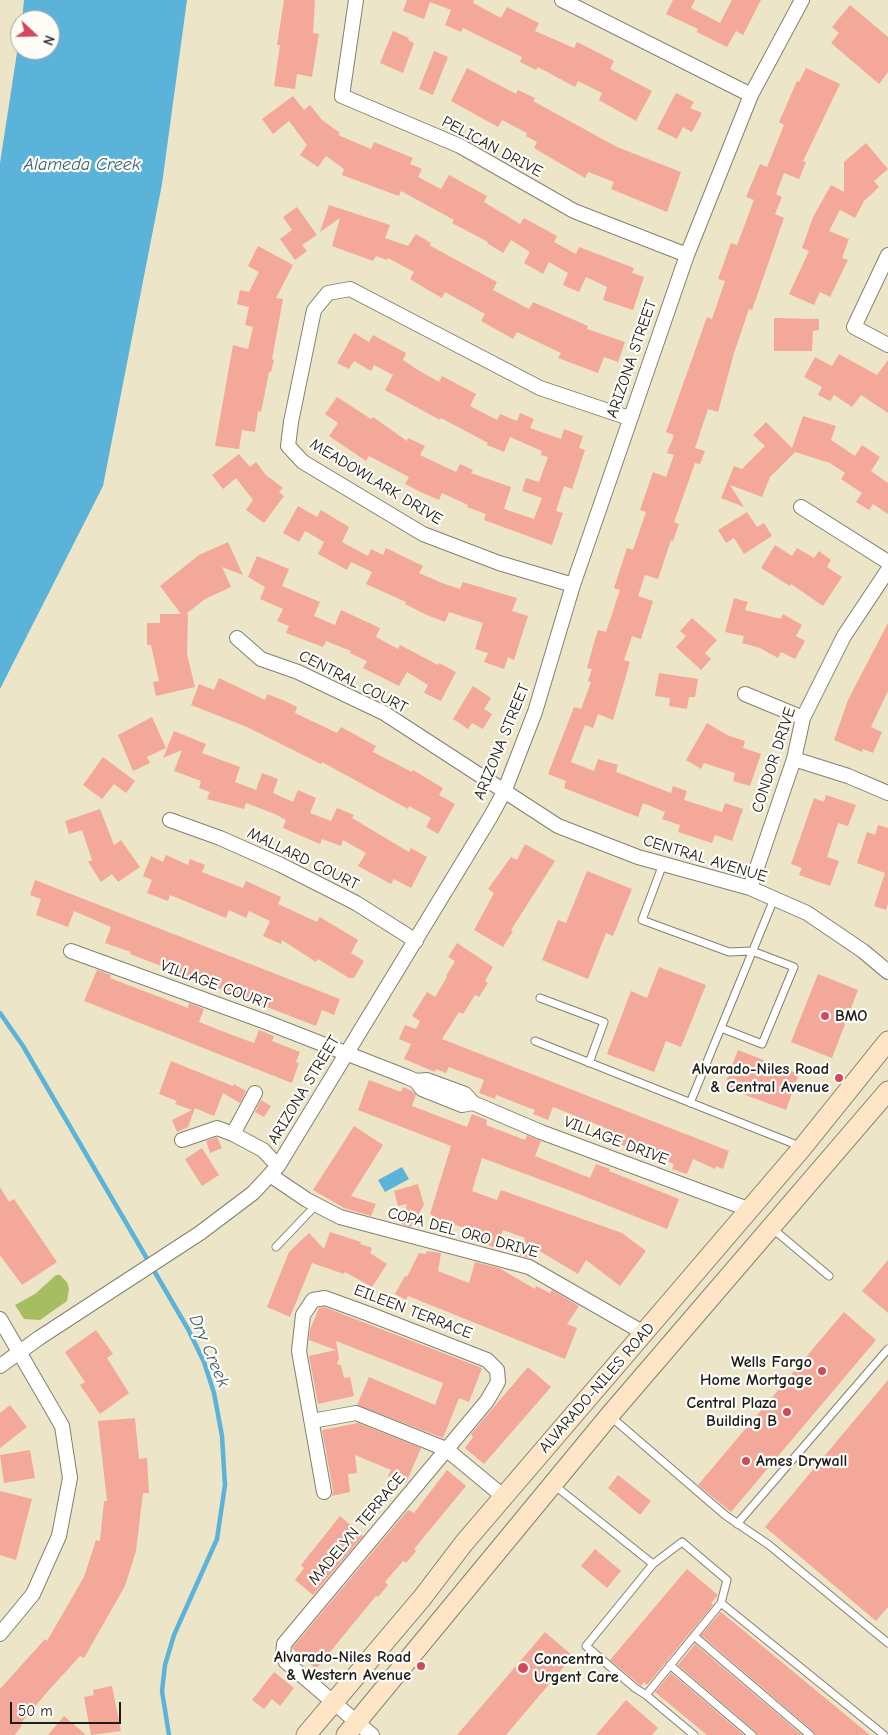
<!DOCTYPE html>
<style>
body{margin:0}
#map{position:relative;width:888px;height:1735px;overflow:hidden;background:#ede5c7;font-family:"Comic Neue",sans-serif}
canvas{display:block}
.north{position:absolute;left:10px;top:10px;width:50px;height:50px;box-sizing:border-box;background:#fdfcf7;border:1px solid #a3a29f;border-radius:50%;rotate:111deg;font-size:14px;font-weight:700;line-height:20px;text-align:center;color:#1c1c1c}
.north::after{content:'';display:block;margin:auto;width:18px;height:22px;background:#d1495b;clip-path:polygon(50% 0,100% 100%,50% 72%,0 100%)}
.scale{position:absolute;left:10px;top:1702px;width:111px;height:22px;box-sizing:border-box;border:2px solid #1c1c1c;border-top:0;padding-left:6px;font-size:15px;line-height:18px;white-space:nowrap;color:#1c1c1c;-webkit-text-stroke:4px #fdfcf7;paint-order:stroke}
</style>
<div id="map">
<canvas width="888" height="1735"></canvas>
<div class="north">N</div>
<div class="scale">50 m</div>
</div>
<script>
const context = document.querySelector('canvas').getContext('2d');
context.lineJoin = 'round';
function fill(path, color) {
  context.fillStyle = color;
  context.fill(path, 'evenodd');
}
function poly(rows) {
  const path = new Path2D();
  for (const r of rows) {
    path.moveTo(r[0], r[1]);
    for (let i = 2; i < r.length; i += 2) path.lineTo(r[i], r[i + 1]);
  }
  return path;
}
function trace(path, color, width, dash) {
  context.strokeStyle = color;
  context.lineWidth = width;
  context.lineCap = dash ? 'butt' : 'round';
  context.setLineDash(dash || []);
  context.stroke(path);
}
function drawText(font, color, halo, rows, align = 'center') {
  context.font = font + ' "Comic Neue",sans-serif';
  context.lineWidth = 4.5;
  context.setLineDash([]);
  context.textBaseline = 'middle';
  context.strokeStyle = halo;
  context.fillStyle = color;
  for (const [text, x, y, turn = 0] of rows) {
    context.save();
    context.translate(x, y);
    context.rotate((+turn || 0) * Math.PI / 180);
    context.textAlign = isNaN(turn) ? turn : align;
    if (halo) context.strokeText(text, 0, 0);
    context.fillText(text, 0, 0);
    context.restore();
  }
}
fill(poly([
 [56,1275,60,1275,67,1282,69,1289,67,1301,40,1320,24,1319,15,1305,35,1294]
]), '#a7bd62');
fill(poly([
 [24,0,187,0,162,184,103,486,0,689,0,163,20,33,20,50,50,50,50,20,22,20],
 [402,1167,409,1179,385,1192,378,1180]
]), '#5cb3d9');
trace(poly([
 [0,1013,23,1046,188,1329,204,1362,214,1393,222,1436,225,1485,217,1539,174,1635,165,1665,162,1691,169,1735]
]), '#5cb3d9', 4.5);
fill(poly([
 [284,0,315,0,313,33,319,34,312,77,297,74,295,89,274,86,280,45,277,45],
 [407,0,474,0,473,3,501,18,507,7,539,23,535,31,574,48,577,42,601,54,614,61,610,69,652,91,636,121,599,100,602,93,578,81,575,87,538,67,536,70,520,62,522,57,463,28,461,32,445,25,451,10,430,2,424,19,403,11],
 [673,0,695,0,691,8,720,23,732,0,761,0,743,35,736,31,727,47,697,32,698,29,666,14],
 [850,5,888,37,888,72,879,84,831,43,839,33,832,27],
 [393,31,409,38,408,40,414,43,403,73,380,63],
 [434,51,448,57,433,95,419,89],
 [467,68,516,94,518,90,535,98,533,101,617,147,681,172,667,212,611,189,614,182,588,172,585,178,534,148,537,142,526,136,527,133,502,120,498,127,451,101],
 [806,68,840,84,803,161,806,162,799,179,784,173,776,194,782,197,775,214,784,218,752,310,749,309,734,353,718,412,708,409,695,448,705,451,700,464,695,463,674,522,679,524,673,541,671,540,658,579,645,575,638,596,653,601,641,639,632,636,624,660,630,662,613,720,598,714,593,728,585,725,571,762,594,771,598,759,618,765,616,772,671,793,673,786,687,791,684,800,722,812,725,803,743,809,732,841,715,835,712,843,678,832,680,825,662,819,665,812,643,803,638,817,564,788,566,781,548,774,574,707,581,709,591,682,588,681,592,669,587,668,594,643,598,630,606,632,620,590,614,588,627,548,633,550,646,512,640,510,653,472,666,477,674,455,667,453,674,435,666,432,707,317,712,319,725,281,718,279,731,243,737,245,754,200,746,197,760,164,767,167,784,125,779,122,797,81,799,82],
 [676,93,694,102,690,108,702,113,692,132,683,127,677,139,657,129],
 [293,96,304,110,310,105,322,120,340,133,338,135,371,149,374,142,413,158,410,164,422,169,418,177,441,189,449,175,487,196,484,202,520,224,524,218,557,236,554,242,576,254,579,247,634,268,632,273,644,277,633,310,603,300,607,287,586,277,579,292,563,285,568,273,549,262,543,274,524,263,530,252,511,240,503,253,487,243,488,242,452,223,454,220,401,191,399,196,342,175,344,169,326,156,318,167,300,155,307,145,289,121,273,134,262,119],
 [866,143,888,169,874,181,879,187,864,201,855,218,840,210,829,231,849,239,842,258,848,260,830,297,820,292,814,305,789,294,809,251,802,248,813,217,831,185,844,192,844,162],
 [329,205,390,225,385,238,408,246,416,234,431,243,429,245,497,282,493,290,529,309,533,302,588,326,587,329,625,342,618,362,604,357,598,373,558,358,561,353,517,332,513,339,481,321,485,314,445,292,442,298,428,290,410,279,414,272,388,258,387,260,376,256,373,261,332,246,340,218,320,232],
 [297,207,317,235,302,245,307,251,295,260,280,239,292,230,283,217],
 [258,246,293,265,276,298,283,299,272,359,274,360,271,372,269,372,261,412,258,411,255,432,242,430,239,449,215,446,233,345,248,349,253,327,245,325,249,307,237,304,240,290,249,292,259,272,248,266],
 [774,318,819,319,819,330,813,331,812,351,774,351],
 [354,333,369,342,373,335,406,353,403,360,418,370,439,382,442,376,476,394,470,406,497,420,500,414,517,421,520,413,534,419,530,428,561,439,564,429,583,436,579,448,585,450,572,489,564,486,556,511,563,513,552,545,484,520,486,514,467,507,468,505,442,493,439,500,425,494,405,484,409,477,369,456,366,461,329,436,338,423,325,414,337,397,371,419,373,417,407,441,408,438,425,446,420,455,456,472,460,464,473,470,471,473,511,487,504,509,534,519,542,498,522,491,526,478,539,482,548,457,541,455,542,451,510,437,504,452,487,445,488,443,441,418,440,420,385,390,393,375,374,365,371,371,354,361,349,369,337,363],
 [839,354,877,375,888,360,888,413,861,395,852,407,834,395,830,401,818,395,822,387,804,377,815,357,832,366],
 [803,416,836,426,831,440,855,456,862,445,880,457,871,471,888,483,888,514,873,504,869,510,856,502,862,493,841,479,845,473,830,463,795,452,770,477,762,497,730,485,744,507,721,498,734,466,742,469,765,446,753,435,766,422,792,448],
 [239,454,250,467,256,462,266,475,283,488,279,492,284,496,264,523,246,510,253,500,236,478,223,489,212,475],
 [298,506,317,517,321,510,349,527,342,542,368,556,371,549,383,555,386,548,423,566,419,573,442,583,460,589,463,582,517,598,512,611,528,616,514,660,508,657,504,669,484,662,488,653,475,649,483,623,449,612,445,622,427,615,405,604,406,602,366,584,372,572,351,562,347,570,318,554,324,542,305,531,299,542,283,533],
 [747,512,757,527,764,523,772,536,744,554,734,538,726,543,718,530],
 [228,542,243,575,222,567,231,587,205,599,186,614,188,614,187,654,195,687,156,696,153,682,159,681,151,645,147,645,147,623,160,623,160,614,181,614,160,586,199,555],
 [775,545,792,556,797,548,814,558,819,551,831,560,827,567,842,577,823,606,791,584,790,586,761,568],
 [257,556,289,569,282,586,320,602,314,616,335,625,341,610,380,628,376,637,398,649,400,645,438,665,439,663,456,672,441,701,424,693,428,685,407,672,399,686,363,668,367,661,350,653,351,651,326,641,323,647,286,633,289,626,277,621,283,609,260,599,265,587,248,577],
 [734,598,748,602,745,610,781,619,783,614,802,625,796,636,805,641,795,659,781,652,778,658,760,648,742,643,744,636,725,632],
 [692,618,717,640,705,653,711,659,701,670,676,647,686,636,680,631],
 [888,623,888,691,871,727,882,732,873,753,863,749,862,752,834,740,848,700],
 [659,673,698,679,695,697,689,697,687,709,669,706,670,698,655,696],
 [219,678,265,700,267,694,285,701,297,707,295,713,337,733,341,727,376,746,373,752,412,772,413,770,443,788,439,795,455,804,438,834,426,827,431,818,409,806,408,809,322,762,321,764,247,727,191,705,199,684,214,690],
 [473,686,491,698,484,709,492,714,483,729,472,723,468,729,453,719],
 [152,717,166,748,147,757,150,763,133,771,118,735],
 [707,723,727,735,745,741,743,748,761,754,750,786,733,781,735,773,704,763,701,769,686,760],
 [174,731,206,744,202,753,240,767,235,782,256,790,262,773,278,779,273,793,293,802,298,790,316,798,310,813,331,821,337,808,354,815,352,818,409,852,411,848,427,857,411,888,394,879,391,884,358,866,366,853,343,840,341,846,322,839,320,844,283,828,286,820,275,814,246,803,244,809,207,799,210,792,199,788,201,781,174,771,182,750,163,758],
 [103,757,135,781,126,793,114,784,102,799,83,785],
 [826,795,856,805,848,826,838,823,827,857,839,861,830,886,799,875,802,868,791,864,814,798,824,802],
 [100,809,114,845,121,840,140,867,118,882,112,874,101,882,88,862,92,860,82,830,69,834,65,821],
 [878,825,888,828,888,903,886,910,874,906,885,873,857,863,867,832,875,835],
 [525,844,555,861,511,930,513,931,503,947,474,930,494,893,488,889,511,857,517,860],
 [166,855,188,865,190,859,205,865,202,872,243,888,246,881,281,897,278,904,317,922,320,917,358,940,351,953,364,961,354,978,349,978,318,959,316,962,282,940,281,944,263,936,270,921,249,911,246,918,229,910,226,918,170,895,168,901,147,893,152,880,143,876,151,856,163,862],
 [587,871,632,889,613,936,606,933,588,979,542,960,558,920,566,923],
 [35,880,340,999,334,1015,322,1010,316,1026,130,954,131,952,105,943,111,927,74,911,68,927,36,915,41,899,30,895],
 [457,943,493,967,485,981,488,983,479,997,475,995,463,1014,459,1012,442,1039,729,1151,723,1169,716,1166,715,1169,693,1159,687,1174,672,1169,674,1164,644,1152,644,1154,619,1144,618,1147,603,1141,608,1129,553,1107,548,1120,533,1114,535,1110,519,1104,496,1095,495,1099,479,1093,484,1080,449,1067,446,1073,436,1069,435,1072,404,1059,411,1044,399,1039,405,1025,416,1029,420,1021,412,1016,427,992,435,997,447,977,446,976,455,961,448,957],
 [659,967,706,985,681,1047,666,1041,654,1072,607,1054,631,991,647,998],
 [97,970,111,975,110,978,188,1008,189,1003,204,1009,199,1022,232,1035,254,1043,259,1030,274,1036,272,1041,300,1052,296,1062,299,1063,292,1083,84,1001],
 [818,974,858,990,832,1058,791,1042],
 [738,1050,799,1074,786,1110,724,1087],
 [171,1061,233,1086,234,1084,246,1091,240,1103,223,1093,214,1116,195,1108,188,1127,177,1132,172,1120,192,1110,175,1104,177,1101,159,1094],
 [369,1080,401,1092,403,1087,412,1091,416,1095,412,1106,446,1119,467,1127,472,1114,487,1120,486,1125,525,1140,527,1135,541,1141,535,1156,590,1178,596,1164,610,1169,609,1171,679,1199,667,1229,566,1189,482,1158,472,1191,497,1200,501,1190,622,1233,646,1251,620,1286,586,1260,578,1274,536,1249,533,1259,519,1255,525,1238,503,1230,497,1248,473,1240,475,1231,442,1221,430,1214,451,1146,358,1110],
 [261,1100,271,1106,264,1117,255,1112],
 [354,1126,383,1145,351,1196,376,1204,371,1216,344,1208,313,1190],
 [217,1137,222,1148,210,1153,206,1141],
 [202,1148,219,1175,202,1186,185,1159],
 [418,1184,424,1205,411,1227,402,1224,407,1204,398,1206,394,1191],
 [0,1187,9,1202,14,1199,57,1262,22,1285,0,1255],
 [330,1232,361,1242,360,1244,372,1248,370,1253,387,1264,372,1287,345,1272,344,1274,312,1263,290,1317,267,1307,289,1252,309,1233,324,1249],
 [427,1251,441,1253,438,1271,469,1283,475,1262,499,1268,535,1289,536,1286,550,1293,552,1290,579,1306,567,1324,577,1328,565,1359,408,1296,406,1300,395,1294,405,1276,407,1277,419,1253,426,1254],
 [888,1260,888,1313,862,1291],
 [324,1307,482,1368,469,1402,459,1398,443,1438,357,1405,369,1377,435,1405,443,1383,336,1341,339,1358,337,1364,341,1365,344,1378,350,1377,354,1396,318,1404,309,1356,336,1350,309,1340,310,1330,319,1308],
 [844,1312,876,1340,731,1512,698,1485],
 [96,1330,113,1354,107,1358,129,1393,100,1414,80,1385,85,1382,65,1352],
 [528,1367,551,1387,484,1464,465,1448,473,1437,471,1434],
 [888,1380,888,1607,876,1621,765,1527],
 [10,1405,27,1427,0,1448,0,1413],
 [135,1418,139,1459,147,1458,149,1493,143,1493,136,1551,125,1586,84,1658,80,1656,49,1690,20,1724,22,1725,15,1735,0,1735,0,1689,45,1639,47,1641,84,1577,96,1540,100,1541,104,1501,107,1501,98,1421],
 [358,1423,421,1448,406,1483,388,1476,391,1470,355,1455,357,1473,348,1474,350,1492,332,1496,333,1490,322,1430],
 [30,1450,35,1478,4,1483,0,1455],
 [447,1470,466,1486,414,1549,416,1551,406,1563,403,1561,385,1582,388,1585,378,1597,376,1596,316,1669,292,1648,408,1510,414,1513],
 [618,1475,651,1501,640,1515,608,1488],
 [0,1491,32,1499,16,1560,0,1555],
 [340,1516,363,1536,313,1595,295,1580,304,1568,301,1565],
 [595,1549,621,1571,607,1588,581,1566],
 [687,1569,718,1595,711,1603,713,1605,647,1685,644,1682,641,1686,610,1660],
 [721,1612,870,1735,815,1735,813,1731,701,1635],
 [545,1632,573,1656,506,1735,457,1735],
 [695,1644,802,1735,757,1735,755,1731,678,1665],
 [274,1672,294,1688,280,1706,272,1699,264,1709,252,1700],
 [671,1673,744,1735,707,1735,655,1692],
 [112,1686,121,1731,91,1735,84,1697,94,1695,93,1690],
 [626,1700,658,1728,652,1735,596,1735],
 [64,1716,86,1735,48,1735]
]), '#f4a899');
const service = poly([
 [663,864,642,920,729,952,752,951,794,967,762,1044,721,1028],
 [540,998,604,1022,589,1063],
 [535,1041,802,1147],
 [690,1103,774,899],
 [773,1229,829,1276],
 [276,1247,316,1205],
 [610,1416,725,1515,769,1545,888,1643],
 [554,1485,653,1564,586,1646,635,1688,646,1695,721,1603],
 [737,1524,888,1349],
 [653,1564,682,1542,727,1580,721,1603,884,1735],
 [694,1636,810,1735],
 [670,1665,752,1735],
 [646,1695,694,1735]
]);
const minor = poly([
 [356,0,342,96,460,146,574,211,687,255],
 [562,0,751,95],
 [888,255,854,327,888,345],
 [801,507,888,562],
 [573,585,499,563,423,534,303,462,288,446,291,422,314,310,328,293,350,289,540,388,629,418],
 [237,638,261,659,298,672,384,713,558,826,638,857,750,888,807,913,863,951,888,972],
 [745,694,803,718],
 [794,759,848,776,888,793],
 [170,820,220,838,281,865,356,903,416,941],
 [750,888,794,759,803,718,844,636,888,570],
 [71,951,266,1022,407,1077,416,1081,427,1080,465,1094,473,1103,541,1132,748,1209],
 [416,1081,422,1089,462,1105,473,1103],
 [233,1134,255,1093],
 [182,1140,217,1128,233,1134,263,1150,278,1166],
 [270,1175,307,1200,340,1217,529,1267,644,1333],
 [0,1319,62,1426,70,1478,59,1536,33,1594,0,1634],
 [0,1366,39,1338,200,1233,253,1193,278,1166,491,816,504,792,535,712,573,585,687,255,751,95,802,0],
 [312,1421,356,1413,446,1449,504,1497],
 [324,1492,299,1351,303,1315,313,1300,325,1298,369,1314,487,1360,497,1370,498,1382,487,1401,284,1644,283,1655,286,1662,372,1735]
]);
const secondary = poly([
 [306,1735,422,1598,464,1543,802,1148,888,1041],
 [346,1735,609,1416,888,1091]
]);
trace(service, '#848072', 9);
trace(minor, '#848072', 16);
trace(secondary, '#848072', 21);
trace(service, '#fff', 7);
trace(minor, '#fff', 14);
trace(secondary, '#fde5c5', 19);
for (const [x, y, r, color] of [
 [825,1016,5,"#d1495b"],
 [839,1078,5,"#d1495b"],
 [822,1371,5,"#d1495b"],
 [787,1412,5,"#d1495b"],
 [746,1461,5,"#d1495b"],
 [421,1666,5,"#d1495b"],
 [523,1668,6,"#d1495b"]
]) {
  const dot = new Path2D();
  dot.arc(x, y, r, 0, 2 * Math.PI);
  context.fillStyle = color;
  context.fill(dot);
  trace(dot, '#fdfcf7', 2);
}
drawText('16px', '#1c1c1c', '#fdfcf7', [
 ["PELICAN DRIVE",492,147,28],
 ["ARIZONA STREET",632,359,-71],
 ["MEADOWLARK DRIVE",376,482,31],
 ["CENTRAL COURT",353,682,27],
 ["ARIZONA STREET",502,742,-68],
 ["CONDOR DRIVE",774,760,-72],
 ["MALLARD COURT",303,859,26],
 ["CENTRAL AVENUE",705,859,17],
 ["VILLAGE COURT",215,985,20],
 ["ARIZONA STREET",304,1090,-59],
 ["VILLAGE DRIVE",616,1141,21],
 ["COPA DEL ORO DRIVE",463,1233,15],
 ["EILEEN TERRACE",413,1312,21],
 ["ALVARADO-NILES ROAD",597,1388,-49],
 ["MADELYN TERRACE",357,1529,-50]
]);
drawText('bold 16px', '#1c1c1c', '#fdfcf7', [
 ["BMO",835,1016,"left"],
 ["Alvarado-Niles Road",829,1069],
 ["& Central Avenue",829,1087],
 ["Wells Fargo",812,1362],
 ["Home Mortgage",812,1380],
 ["Central Plaza",777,1403],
 ["Building B",777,1421],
 ["Ames Drywall",756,1461,"left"],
 ["Alvarado-Niles Road",411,1657],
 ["& Western Avenue",411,1675],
 ["Concentra",534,1659,"left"],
 ["Urgent Care",534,1677,"left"]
], 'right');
drawText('italic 18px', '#396071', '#fdfcf7', [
 ["Alameda Creek",82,165],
 ["Dry Creek",209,1351,67]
]);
</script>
